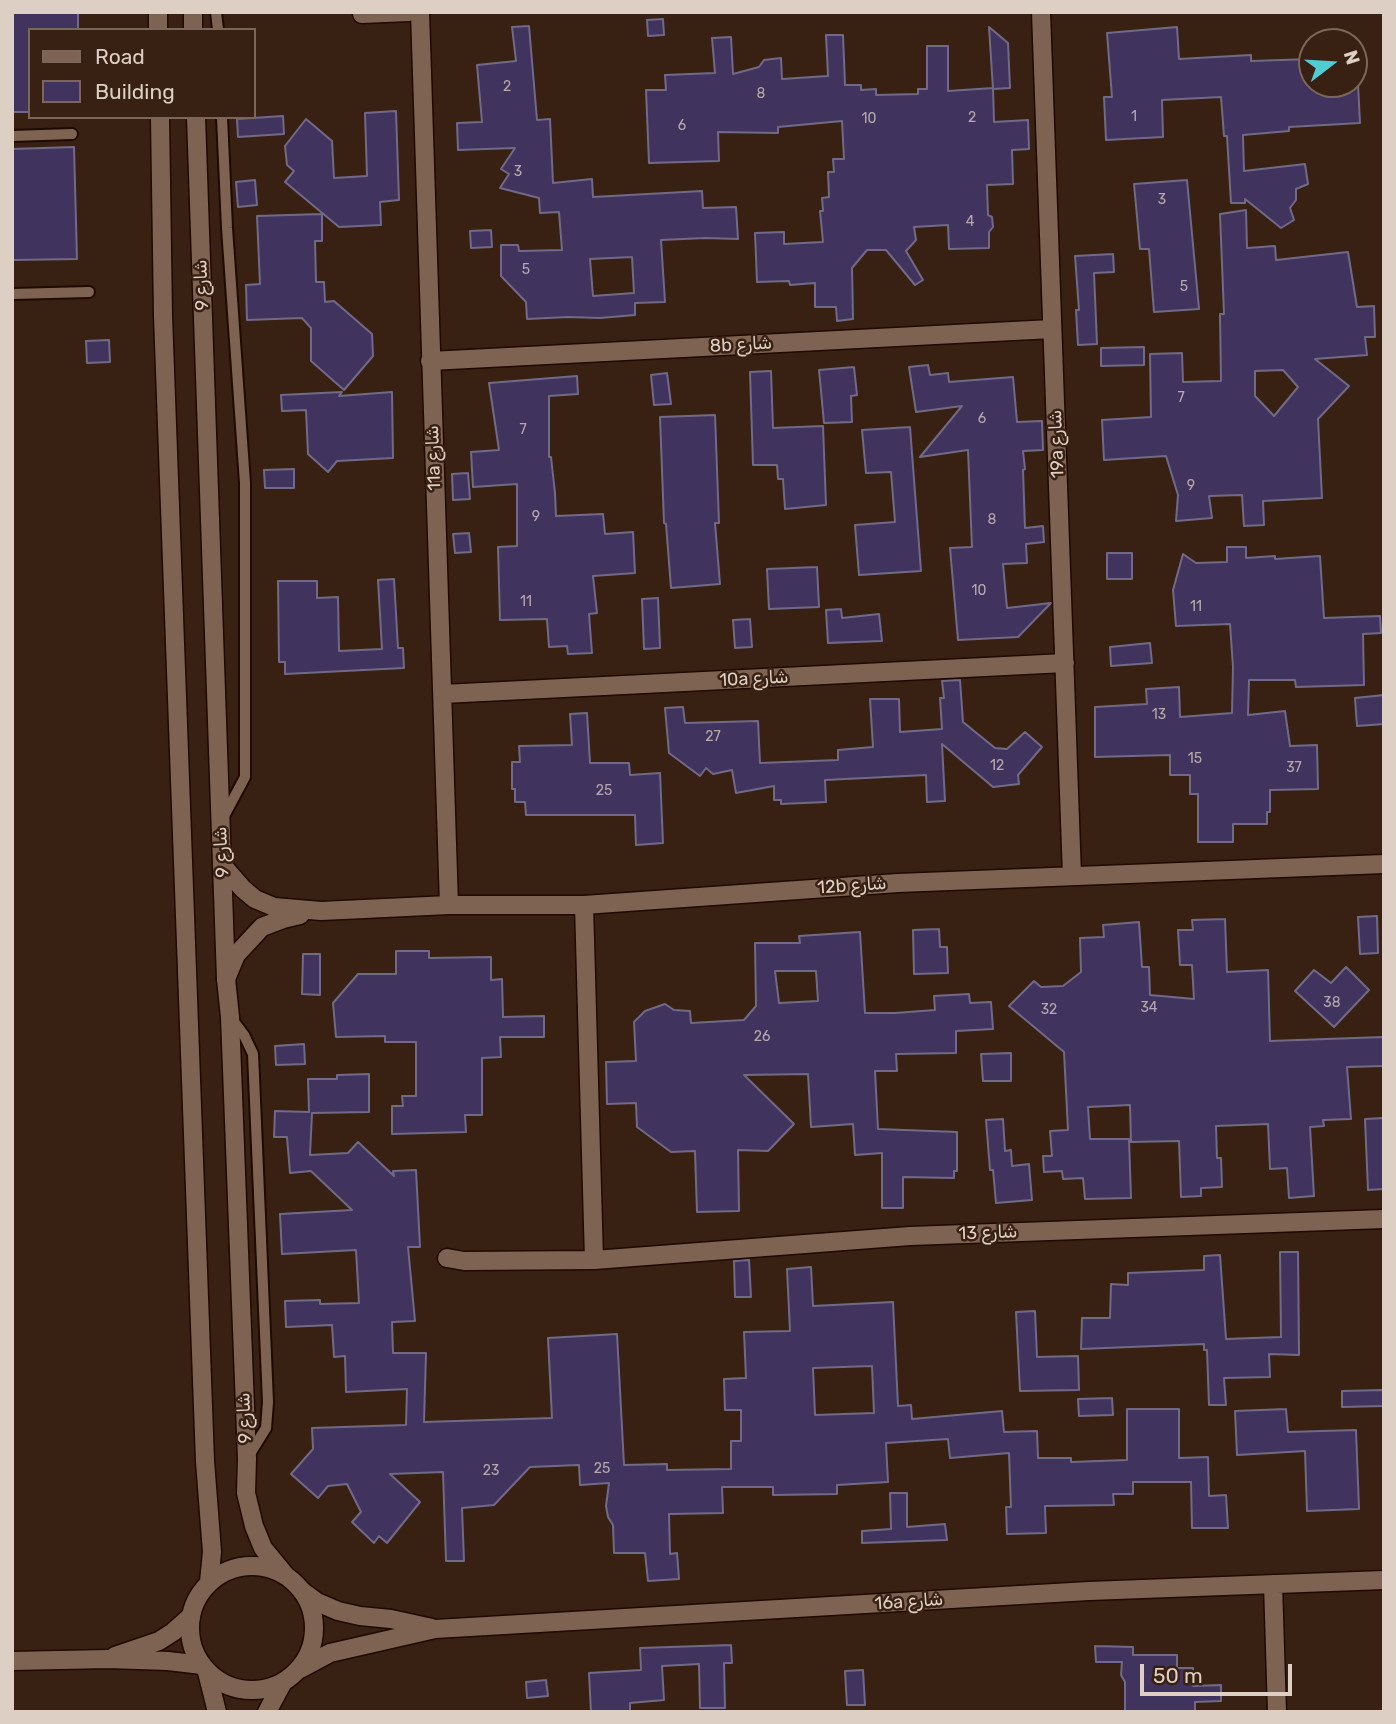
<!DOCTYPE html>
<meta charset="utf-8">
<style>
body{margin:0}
#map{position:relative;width:1396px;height:1724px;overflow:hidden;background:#382112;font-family:Rubik,sans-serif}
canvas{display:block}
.frame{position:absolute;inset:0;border:14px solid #decfc5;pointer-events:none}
.legend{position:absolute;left:28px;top:28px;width:228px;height:91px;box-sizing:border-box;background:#382112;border:2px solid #7a675a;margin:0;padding:9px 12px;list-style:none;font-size:21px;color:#decfc5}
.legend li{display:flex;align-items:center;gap:14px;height:35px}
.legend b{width:35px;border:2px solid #7a675a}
.north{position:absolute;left:1298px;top:28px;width:70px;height:70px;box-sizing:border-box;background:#382112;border:2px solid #7a675a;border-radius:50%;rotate:73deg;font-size:19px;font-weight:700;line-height:28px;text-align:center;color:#decfc5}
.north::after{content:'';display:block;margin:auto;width:24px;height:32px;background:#51ccd4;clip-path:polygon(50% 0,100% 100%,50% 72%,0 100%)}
.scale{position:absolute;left:1140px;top:1664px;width:152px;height:32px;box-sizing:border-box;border:4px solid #decfc5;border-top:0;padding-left:9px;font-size:21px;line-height:24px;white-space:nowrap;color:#decfc5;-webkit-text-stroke:5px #382112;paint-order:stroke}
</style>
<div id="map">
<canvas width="1396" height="1724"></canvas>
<div class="frame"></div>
<ul class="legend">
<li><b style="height:9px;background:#7f6352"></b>Road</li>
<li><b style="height:19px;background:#40335e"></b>Building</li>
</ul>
<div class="north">N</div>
<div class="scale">50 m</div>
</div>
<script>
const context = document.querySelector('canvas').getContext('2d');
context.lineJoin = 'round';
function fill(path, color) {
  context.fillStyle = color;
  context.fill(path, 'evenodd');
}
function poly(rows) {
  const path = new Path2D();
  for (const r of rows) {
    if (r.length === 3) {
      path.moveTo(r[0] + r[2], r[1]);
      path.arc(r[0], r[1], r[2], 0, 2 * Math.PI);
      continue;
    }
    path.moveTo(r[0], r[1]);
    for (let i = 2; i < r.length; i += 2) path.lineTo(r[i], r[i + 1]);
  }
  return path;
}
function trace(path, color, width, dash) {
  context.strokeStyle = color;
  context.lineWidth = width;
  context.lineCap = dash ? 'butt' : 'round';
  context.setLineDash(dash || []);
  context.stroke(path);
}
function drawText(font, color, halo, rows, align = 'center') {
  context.font = font + ' Rubik,Cairo,sans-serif';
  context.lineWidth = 5;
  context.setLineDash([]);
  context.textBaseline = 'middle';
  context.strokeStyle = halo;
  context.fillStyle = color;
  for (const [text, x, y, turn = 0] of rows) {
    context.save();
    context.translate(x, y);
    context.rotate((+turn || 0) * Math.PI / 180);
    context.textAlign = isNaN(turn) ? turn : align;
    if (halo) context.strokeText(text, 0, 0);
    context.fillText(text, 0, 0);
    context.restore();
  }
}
const building = poly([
 [12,12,78,12,78,30,30,30,30,112,12,112,12,12],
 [663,19,664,35,648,36,647,20,663,19],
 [529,26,537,120,550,119,553,183,592,179,593,197,702,191,703,208,736,207,738,239,705,238,661,240,665,302,635,303,635,315,600,318,568,317,527,319,526,302,501,276,501,245,518,245,519,251,562,250,559,212,540,213,539,198,500,188,509,174,501,169,515,148,458,150,457,123,482,122,477,65,516,61,512,27,529,26],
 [632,257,634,293,593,296,590,259,632,257],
 [989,27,1008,43,1010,88,993,89,989,27],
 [1177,27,1179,59,1251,55,1251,61,1312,59,1312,84,1358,84,1360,123,1289,127,1289,131,1243,135,1244,171,1305,164,1308,184,1296,189,1296,200,1290,208,1294,220,1281,228,1245,199,1245,203,1231,203,1227,136,1224,136,1221,97,1162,100,1163,137,1106,140,1104,97,1112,97,1107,33,1177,27],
 [826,35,843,35,845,85,861,85,861,90,876,89,876,95,918,94,918,89,927,89,927,46,948,46,948,91,993,88,994,122,1028,120,1029,149,1012,150,1013,184,987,185,988,215,992,217,993,227,989,232,989,248,949,249,948,225,914,227,916,240,906,251,923,280,915,285,886,250,867,250,852,268,853,319,837,321,836,307,815,307,815,283,790,285,789,281,757,282,755,233,784,232,784,244,823,242,820,211,823,211,822,198,829,197,828,172,834,172,833,159,844,159,842,121,778,127,778,133,718,132,719,161,649,163,646,90,666,90,665,75,715,73,712,38,731,37,733,74,759,67,764,60,781,58,782,79,828,76,826,35],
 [396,111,399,200,380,202,381,225,339,227,285,182,294,171,287,165,285,146,306,119,332,141,334,178,367,176,365,113,396,111],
 [283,116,284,134,238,137,237,119,283,116],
 [74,147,77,259,12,260,12,149,74,147],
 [255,180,257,205,238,207,236,182,255,180],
 [1187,180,1199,309,1154,312,1149,249,1140,249,1134,184,1187,180],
 [1246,210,1247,248,1275,246,1276,260,1348,252,1357,307,1374,306,1375,337,1365,337,1367,355,1315,359,1349,386,1318,419,1322,498,1263,501,1264,525,1244,526,1242,495,1209,496,1212,518,1176,521,1178,495,1166,456,1104,460,1102,420,1151,417,1150,354,1182,353,1183,382,1221,381,1220,314,1224,314,1220,214,1246,210],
 [1283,370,1298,387,1274,416,1255,396,1255,371,1283,370],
 [322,214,322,241,315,241,316,282,324,282,325,302,334,301,372,334,373,356,344,390,311,361,311,328,302,318,247,320,246,285,260,284,257,216,322,214],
 [491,230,492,247,471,248,470,231,491,230],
 [1113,254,1114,272,1094,273,1097,344,1078,345,1076,310,1079,310,1075,256,1113,254],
 [109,340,110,362,87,363,86,341,109,340],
 [1144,347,1144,365,1101,366,1101,348,1144,347],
 [928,365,930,375,948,373,949,382,1013,377,1017,422,1042,421,1043,450,1023,451,1025,469,1023,470,1025,528,1043,526,1044,542,1026,544,1027,563,1003,564,1007,608,1051,603,1018,637,958,640,950,548,972,547,968,450,920,457,962,406,916,412,909,367,928,365],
 [854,367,857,395,851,396,852,422,824,423,819,370,854,367],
 [771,371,773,428,823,426,826,505,785,509,783,479,778,479,777,465,753,465,750,372,771,371],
 [667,373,671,404,654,405,651,375,667,373],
 [577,376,578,394,549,396,549,457,551,457,555,493,556,516,603,514,605,534,633,532,635,573,593,576,597,613,589,614,592,653,568,654,567,646,549,647,547,619,500,620,498,547,517,546,517,484,473,487,471,452,499,450,489,383,577,376],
 [342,392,339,396,392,392,393,458,337,461,328,472,308,454,306,410,282,411,281,395,342,392],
 [715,415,719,523,715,523,720,584,671,588,666,524,664,523,660,417,715,415],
 [910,427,921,571,859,575,855,525,895,522,891,472,866,473,862,430,910,427],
 [294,469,294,488,265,488,264,470,294,469],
 [468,473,470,499,453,500,452,474,468,473],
 [469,533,471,552,455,553,453,534,469,533],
 [1227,547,1246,547,1246,558,1275,556,1275,559,1320,556,1324,618,1380,616,1381,633,1363,634,1364,685,1296,687,1295,680,1249,680,1248,715,1285,711,1290,746,1317,745,1318,789,1270,790,1270,812,1267,812,1267,824,1233,824,1233,842,1198,842,1198,794,1190,794,1190,775,1170,775,1170,755,1095,757,1095,707,1147,704,1146,689,1179,687,1180,717,1232,713,1233,667,1230,624,1176,626,1173,590,1183,554,1196,563,1227,562,1227,547],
 [1107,553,1132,553,1132,579,1107,579,1107,553],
 [817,567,819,607,769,609,767,569,817,567],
 [394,579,398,648,403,648,404,668,285,674,285,662,279,662,278,581,317,581,317,598,338,597,339,651,382,649,378,580,394,579],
 [658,598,660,648,644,649,642,599,658,598],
 [841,609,842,618,879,614,882,641,828,643,826,610,841,609],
 [750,619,752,647,735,648,733,620,750,619],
 [1150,643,1152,663,1111,666,1110,647,1150,643],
 [960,680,963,722,995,748,1007,749,1025,732,1042,747,1018,775,1019,784,993,787,942,744,945,801,927,802,926,775,825,780,826,802,781,804,781,800,774,800,774,786,736,793,732,770,713,774,706,768,700,776,669,753,665,708,683,707,685,723,758,721,760,763,838,760,838,750,873,747,870,699,899,699,900,732,942,729,940,698,944,698,942,681,960,680],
 [1384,695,1384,724,1357,726,1355,698,1384,695],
 [587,713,590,763,629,763,630,775,660,773,663,843,636,845,635,815,526,815,525,802,515,802,515,789,512,789,512,762,520,762,519,746,572,745,570,714,587,713],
 [1377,916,1378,953,1360,954,1358,917,1377,916],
 [1225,919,1227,972,1268,970,1270,1041,1383,1037,1384,1066,1347,1067,1351,1119,1323,1120,1324,1126,1310,1127,1314,1196,1289,1198,1287,1168,1270,1169,1268,1124,1216,1126,1217,1158,1221,1158,1222,1187,1201,1188,1201,1196,1181,1197,1179,1141,1131,1142,1130,1105,1088,1107,1090,1139,1129,1139,1131,1198,1085,1199,1083,1178,1063,1179,1062,1171,1044,1172,1043,1156,1052,1156,1050,1131,1068,1130,1064,1052,1009,1006,1034,981,1041,987,1063,986,1081,972,1080,938,1104,937,1103,925,1139,922,1142,967,1149,967,1150,995,1194,999,1192,965,1180,965,1178,930,1193,930,1192,920,1225,919],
 [939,929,940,947,947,947,948,973,914,974,913,930,939,929],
 [860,932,865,1013,895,1013,935,1010,934,996,969,994,970,1003,991,1002,993,1029,956,1031,956,1053,896,1054,897,1071,875,1071,878,1129,957,1132,957,1171,954,1171,954,1178,903,1177,903,1208,882,1208,882,1153,855,1155,853,1124,811,1127,808,1074,744,1075,794,1124,768,1151,738,1150,739,1211,697,1212,695,1151,671,1152,637,1127,636,1103,607,1104,606,1062,636,1061,634,1022,645,1011,665,1004,674,1010,690,1011,691,1023,744,1020,756,1006,755,943,800,943,799,936,860,932],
 [775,971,816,971,818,1001,779,1003,775,971],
 [396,951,429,951,429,958,491,957,491,980,502,979,503,1017,544,1016,544,1037,500,1037,501,1057,482,1058,482,1115,465,1115,466,1132,392,1134,392,1106,403,1106,402,1096,416,1096,416,1042,385,1042,385,1036,336,1037,333,1003,358,974,396,974,396,951],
 [303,954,320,954,320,995,302,994,303,954],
 [1346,967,1369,990,1334,1027,1295,991,1314,970,1331,983,1346,967],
 [304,1044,305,1064,276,1065,275,1046,304,1044],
 [1011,1053,1011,1081,983,1081,981,1054,1011,1053],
 [369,1074,369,1112,312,1113,310,1155,348,1153,358,1142,394,1176,393,1171,416,1170,420,1247,408,1247,415,1321,392,1322,393,1353,426,1353,424,1422,552,1418,548,1338,617,1334,624,1465,667,1464,667,1470,731,1469,731,1441,741,1441,741,1410,725,1410,724,1379,746,1378,744,1332,790,1331,787,1269,811,1267,813,1306,893,1302,898,1406,911,1405,912,1419,1002,1411,1004,1432,1037,1431,1038,1458,1071,1458,1071,1462,1127,1460,1127,1409,1179,1409,1179,1458,1208,1457,1209,1496,1226,1495,1228,1528,1192,1528,1191,1482,1133,1482,1133,1494,1113,1494,1114,1505,1045,1506,1046,1533,1007,1534,1006,1507,1011,1507,1009,1453,950,1458,948,1439,886,1443,888,1482,837,1485,837,1494,773,1495,773,1487,722,1487,723,1513,669,1514,670,1554,677,1553,679,1579,648,1581,645,1553,614,1553,613,1525,608,1517,606,1506,609,1483,580,1485,579,1465,530,1467,494,1505,462,1508,464,1561,446,1561,443,1472,390,1474,420,1502,387,1543,379,1536,374,1543,352,1522,361,1512,347,1484,328,1486,318,1498,291,1474,313,1449,312,1428,406,1425,407,1389,346,1392,345,1356,334,1357,332,1325,286,1327,285,1301,320,1300,320,1304,359,1303,356,1250,282,1254,280,1214,352,1210,311,1171,290,1173,287,1137,274,1137,275,1111,309,1112,308,1079,337,1079,337,1075,369,1074],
 [872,1366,874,1413,815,1415,813,1368,872,1366],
 [1384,1118,1384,1189,1368,1190,1365,1119,1384,1118],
 [1003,1119,1005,1151,1011,1150,1012,1166,1029,1164,1032,1200,996,1203,993,1170,990,1170,986,1120,1003,1119],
 [1280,1252,1298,1252,1299,1355,1269,1354,1270,1377,1224,1378,1226,1405,1209,1405,1207,1350,1204,1350,1204,1344,1081,1349,1082,1318,1110,1318,1111,1284,1128,1285,1128,1273,1204,1270,1204,1256,1220,1255,1226,1339,1281,1337,1280,1252],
 [749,1260,751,1297,735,1297,734,1261,749,1260],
 [1035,1311,1037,1357,1078,1356,1079,1390,1020,1391,1016,1312,1035,1311],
 [1384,1390,1384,1406,1342,1407,1342,1391,1384,1390],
 [1112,1398,1113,1415,1079,1416,1078,1399,1112,1398],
 [1286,1409,1288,1432,1356,1430,1359,1509,1307,1511,1305,1451,1237,1455,1235,1411,1286,1409],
 [890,1493,907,1493,907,1527,945,1524,947,1540,862,1543,862,1531,891,1529,890,1493],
 [731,1645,732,1663,724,1663,725,1708,700,1708,699,1664,662,1666,664,1700,630,1703,630,1712,591,1712,589,1673,641,1670,640,1648,731,1645],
 [1095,1646,1133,1647,1133,1655,1177,1655,1177,1668,1193,1668,1193,1686,1221,1685,1221,1701,1195,1702,1195,1712,1125,1712,1125,1682,1121,1675,1122,1662,1096,1662,1095,1646],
 [863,1670,865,1705,847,1705,845,1671,863,1670],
 [546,1680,548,1696,527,1698,526,1682,546,1680]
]);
fill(building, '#40335e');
trace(building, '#716a87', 2);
const service = poly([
 [216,12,218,30],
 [222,117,227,228,245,483,245,777,222,820],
 [12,136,72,134],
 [12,294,89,292],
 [232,1019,244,1035,253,1054,268,1402,266,1428,248,1457]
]);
const minor = poly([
 [420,12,449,905],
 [1041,12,1072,876],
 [362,14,409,12],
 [430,361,1052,329],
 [443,694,1065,663],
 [223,866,243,889,255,899,274,907,321,911,449,905,584,905,898,883,1384,864],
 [584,905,594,1260],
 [226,979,236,955,262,927,283,919,300,915],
 [447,1258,464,1261,594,1260,910,1236,1384,1219],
 [1273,1584,1277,1712],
 [302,1591,317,1602,338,1611,360,1616,391,1619,432,1628],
 [115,1656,159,1641,173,1632,191,1616],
 [12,1661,108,1659,168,1661,202,1665],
 [300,1669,330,1653,435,1629,1089,1591,1384,1580]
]);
const tertiary = poly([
 [158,12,158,30],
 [193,12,193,30],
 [160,117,163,316,205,1461,212,1552,209,1582],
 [196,117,226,979,230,1017,247,1459,246,1493,254,1526,263,1548,286,1576],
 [252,1628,62],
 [207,1672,217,1712],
 [267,1712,282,1684]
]);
trace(service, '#1e0a00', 14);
trace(minor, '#1e0a00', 21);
trace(tertiary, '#1e0a00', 21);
trace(service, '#7f6352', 10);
trace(minor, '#7f6352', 18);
trace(tertiary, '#7f6352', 18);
drawText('14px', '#b6a8ab', null, [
 ["2",507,87],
 ["8",761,94],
 ["1",1134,117],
 ["2",972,118],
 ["10",869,119],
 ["6",682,126],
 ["3",518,172],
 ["3",1162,200],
 ["4",970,222],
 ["5",526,270],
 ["5",1184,287],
 ["7",1181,398],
 ["6",982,419],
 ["7",523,430],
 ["9",1191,486],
 ["9",536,517],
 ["8",992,520],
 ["10",979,591],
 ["11",526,602],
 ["11",1196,607],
 ["13",1159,715],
 ["27",713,737],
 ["15",1195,759],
 ["12",997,766],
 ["37",1294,768],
 ["25",604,791],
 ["38",1332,1003],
 ["34",1149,1008],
 ["32",1049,1010],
 ["26",762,1037],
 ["25",602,1469],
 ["23",491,1471]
]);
drawText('18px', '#decfc5', '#382112', [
 ["شارع 9",202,285,-92],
 ["8b شارع",741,345,-3],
 ["19a شارع",1057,444,-92],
 ["11a شارع",434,458,-92],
 ["10a شارع",754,679,-3],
 ["شارع 9",222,852,-93],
 ["12b شارع",852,886,-4],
 ["شارع 13",988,1233,-2],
 ["شارع 9",245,1418,-92],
 ["16a شارع",909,1602,-4]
]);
</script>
